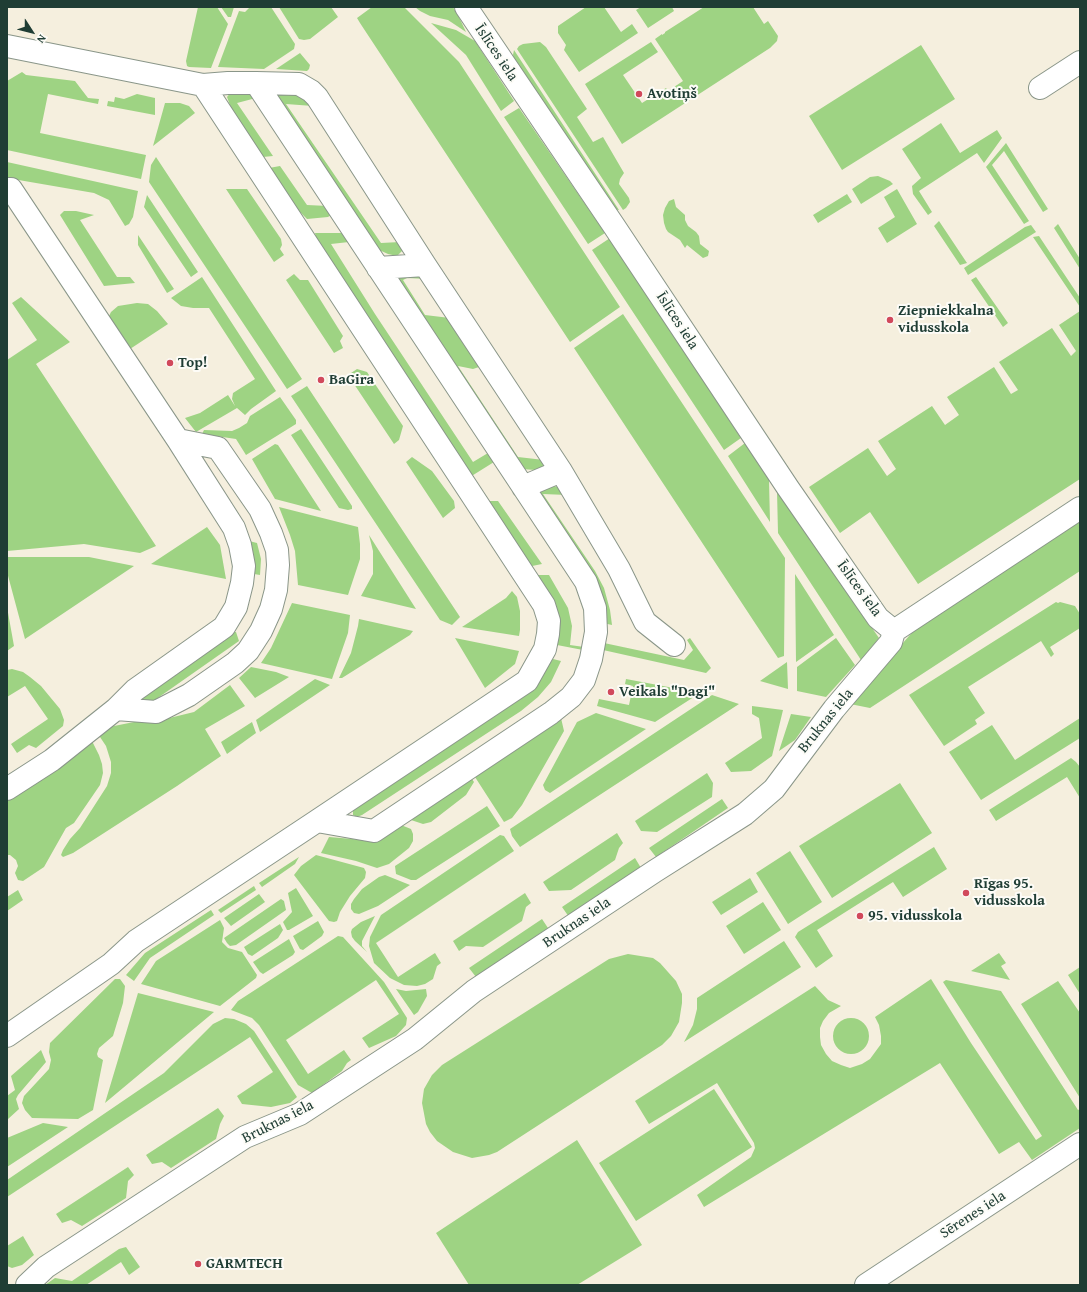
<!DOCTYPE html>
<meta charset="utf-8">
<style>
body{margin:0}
#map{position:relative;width:1087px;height:1292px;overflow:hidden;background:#f5efde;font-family:"Gentium Book Plus",serif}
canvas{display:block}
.frame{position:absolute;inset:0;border:8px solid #1f3d34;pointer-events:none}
.north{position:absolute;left:12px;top:12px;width:40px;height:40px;-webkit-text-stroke:3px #fdfcf7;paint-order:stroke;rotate:126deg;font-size:11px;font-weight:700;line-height:16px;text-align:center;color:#1f3d34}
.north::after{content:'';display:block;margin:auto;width:14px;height:18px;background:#1f3d34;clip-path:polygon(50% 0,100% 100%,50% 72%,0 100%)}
</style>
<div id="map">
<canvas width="1087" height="1292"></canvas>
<div class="frame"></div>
<div class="north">N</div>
</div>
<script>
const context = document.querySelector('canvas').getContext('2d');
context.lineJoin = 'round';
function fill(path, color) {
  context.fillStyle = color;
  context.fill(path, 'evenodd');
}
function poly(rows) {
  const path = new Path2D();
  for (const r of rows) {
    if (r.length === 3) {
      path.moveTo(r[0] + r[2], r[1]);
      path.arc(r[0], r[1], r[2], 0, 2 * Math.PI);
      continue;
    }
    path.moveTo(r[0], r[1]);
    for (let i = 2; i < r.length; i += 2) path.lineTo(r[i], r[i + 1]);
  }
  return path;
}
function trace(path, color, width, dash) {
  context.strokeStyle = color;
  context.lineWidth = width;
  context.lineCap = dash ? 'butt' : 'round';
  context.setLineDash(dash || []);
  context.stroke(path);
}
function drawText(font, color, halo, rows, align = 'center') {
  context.font = font + ' "Gentium Book Plus",serif';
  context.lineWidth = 4;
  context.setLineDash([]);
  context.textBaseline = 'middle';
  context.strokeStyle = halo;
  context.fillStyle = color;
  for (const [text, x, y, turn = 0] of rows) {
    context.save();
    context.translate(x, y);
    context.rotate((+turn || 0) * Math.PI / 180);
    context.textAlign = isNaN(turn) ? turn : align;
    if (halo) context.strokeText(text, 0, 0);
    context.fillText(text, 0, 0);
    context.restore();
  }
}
fill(poly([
 [198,7,217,7,228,24,211,68,189,67,187,66,186,61],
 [221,7,234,7,231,17,228,17],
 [250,7,271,7,295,44,294,49,264,69,218,67,239,11,245,12],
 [279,7,331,7,338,17,310,39,304,40,299,39],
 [372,7,404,7,459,62,620,307,570,342,360,23,357,18],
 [415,7,453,7,459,17,466,32,448,20,430,16,420,11],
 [586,7,604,7,621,32,632,24,638,33,579,72,564,50,566,45,558,33,558,26],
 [641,7,672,7,674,11,648,28,636,10],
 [704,7,753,7,764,24,768,21,778,36,777,41,770,48,622,144,585,84,651,42,658,52,623,75,642,103,666,88,668,91,683,81,655,39,662,34,662,35,665,33,665,32],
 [431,23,456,30,475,41,514,101,501,111,466,55],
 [540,42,546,47,587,109,577,117,593,142,603,137,624,173,620,179,619,184,629,198,630,202,626,208,623,210,517,49,519,46,523,44],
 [921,45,955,99,842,170,809,116],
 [514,50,619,210,611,209,515,61,513,55],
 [300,53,310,65,309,69,307,71,276,69],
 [22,72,26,75,75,81,88,98,99,99,98,104,48,94,40,133,146,155,141,179,7,150,7,81],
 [298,89,313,106,286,104,381,243,400,242,405,248,397,256,388,254,377,249,272,90],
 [242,90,256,98,237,103,273,156,263,157,231,108,227,97,232,91],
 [137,94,155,98,155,115,107,106,108,101,114,102,115,97,124,99],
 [165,103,180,103,189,106,195,113,153,146],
 [519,108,605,233,588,244,504,117],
 [941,123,960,153,997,130,1002,138,984,163,977,153,919,191,932,212,928,215,913,194,912,186,921,178,902,149],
 [1006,143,1048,209,1043,212,1004,151,992,165,1029,221,1024,224,986,167],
 [156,157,302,379,287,389,149,182,151,165],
 [7,162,138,191,133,217,129,224,125,226,109,200,94,193,7,178],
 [280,166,307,205,328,206,331,215,328,217,307,219,299,211,269,168],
 [878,176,890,181,893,184,861,204,852,189,870,177],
 [226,189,247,189,281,239,282,245,280,249,284,255,274,262],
 [897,189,917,224,887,243,878,228,895,217,884,197],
 [847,194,852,202,818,223,813,215],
 [147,195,198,272,191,277,144,207],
 [674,199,676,207,685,215,685,220,688,226,696,232,699,236,700,244,709,251,708,256,703,258,687,245,685,248,680,240,668,232,666,229,664,223,663,215,665,208,669,201],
 [64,211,76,211,94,215,80,220,117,277,130,277,135,283,104,286,60,215],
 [939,221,967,263,960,265,934,226],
 [1058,224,1080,259,1080,269,1054,228],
 [1031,225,1036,232,968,275,964,268,1025,227],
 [315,233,343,233,349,242,331,244,375,314,473,462,488,453,494,462,470,477,317,242],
 [138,235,174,289,167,293,138,245],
 [1039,236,1080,298,1080,307,1033,237],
 [610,238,741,438,724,450,592,250],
 [422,273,427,279,407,278,403,280,425,315,450,318,479,367,473,369,458,366,518,457,544,460,544,467,536,470,521,469,397,280,401,274],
 [294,274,300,280,308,280,343,336,340,341,343,348,334,353,286,280],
 [202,277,276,391,251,409,245,415,237,408,196,432,185,418,200,413,228,395,235,406,232,399,233,393,255,379,209,308,193,308,181,306,171,298],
 [976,277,1008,323,1003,327,971,280],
 [21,297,70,342,36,364,156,546,140,553,84,544,7,551,7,360,37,340,12,303],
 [137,303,148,304,157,311,168,324,130,349,108,318,111,312,118,306],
 [1080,311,1080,479,918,584,870,512,840,533,809,487,868,448,887,476,896,469,878,441,932,406,945,425,959,415,947,397,994,367,1011,394,1018,390,999,362,1052,328,1071,356,1076,351,1059,325],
 [623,314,785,558,784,656,778,658,574,348],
 [357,369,367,372,403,426,399,440,394,444,348,375],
 [307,386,460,617,452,625,440,620,291,396],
 [280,397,296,420,296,424,246,455,236,439,202,434,204,430,232,431,239,428,247,423,250,416],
 [301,429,352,506,352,509,348,510,339,508,291,435],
 [745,443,769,480,770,522,728,456],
 [275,444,278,445,321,511,275,499,252,459],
 [412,457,432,471,454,501,455,508,443,518,406,462],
 [546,484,562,488,567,495,543,494,595,571,604,588,610,610,612,625,603,623,536,491],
 [777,491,879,638,861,660,778,533],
 [488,501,498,501,542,564,532,566],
 [279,507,358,527,360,544,360,559,348,595,298,585,295,551,290,535],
 [1080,518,1080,571,870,708,850,704,922,621],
 [207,527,220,545,226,579,151,564],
 [369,535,416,609,361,596,373,574,373,551],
 [249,541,257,543,261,559,260,575,254,574,253,551],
 [7,557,89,557,134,566,25,639,7,572],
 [795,574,834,635,796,662],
 [537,575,549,575,568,608,572,626,570,645,584,647,583,650,557,645,560,623,558,612],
 [512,591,517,597,520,611,520,630,519,636,462,627,506,598],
 [1056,602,1058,603,1060,602,1075,606,1080,614,1080,628,1050,647,1054,654,1051,657,1041,641,968,687,985,713,975,720,977,724,944,746,909,695],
 [292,603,350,615,348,633,332,679,261,663,271,648],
 [7,607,14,646,7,651],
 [359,619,413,631,410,635,342,678,339,678,351,653,358,626],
 [232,632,236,632,239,641,152,702,140,702,141,699],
 [455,638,519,651,515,664,485,688],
 [690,638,711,668,706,673,603,650,604,643,684,660,693,650,687,640],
 [836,638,855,665,826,697,797,691,797,667],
 [553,659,561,661,551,682,538,697,521,711,362,815,357,817,353,815,353,810,357,806,522,698,532,688,542,675],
 [787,662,788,689,760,681],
 [251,667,276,672,289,677,255,698,239,678],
 [12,669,23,672,30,677,41,686,60,709,64,720,63,726,36,748,29,745,17,753,11,744,48,719,25,686,7,697,7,670],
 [315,679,330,685,260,732,256,720],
 [626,679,700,693,655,722,597,706,599,699,629,705,633,686,625,684],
 [230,685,245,706,205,729,221,756,177,786,73,853,63,857,61,855,63,850,70,839,80,828,107,786,111,773,111,762,106,746,98,734,109,727,134,722,153,722,194,712],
 [712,695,739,704,520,847,512,836,510,829],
 [752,706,783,710,772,756,751,771,731,772,725,763,762,738,759,718,752,714],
 [596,713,646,729,550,793,545,790,543,785,577,722],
 [791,714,811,717,795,740,779,751],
 [561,718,564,731,522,805,512,818,504,822,475,777],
 [1080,718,1080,738,981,800,949,752,992,725,1015,760],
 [252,722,256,733,227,754,221,742],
 [92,741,99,755,102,764,103,773,100,785,74,823,66,828,44,867,23,881,18,880,15,873,18,866,16,860,10,855,7,855,7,798],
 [1071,758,1076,762,1080,767,1080,798,1067,777,996,821,989,810],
 [707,773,713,783,712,797,657,832,641,831,635,821],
 [472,779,474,782,466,795,431,822,423,824,411,820],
 [900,783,932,833,832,898,799,846],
 [722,799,728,808,656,857,649,848],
 [487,806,500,826,416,880,411,880,396,874,395,866],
 [401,825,411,829,413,834,413,841,409,848,389,864,377,868,356,861,321,853,329,837,376,841],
 [617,833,623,843,619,848,615,860,571,890,549,891,543,882],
 [500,835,504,836,514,851,376,943,398,977,435,953,441,963,437,966,433,979,425,984,417,986,404,985,390,978,374,963,369,946,370,937,381,915],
 [934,847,947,869,903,897,893,882,817,930,833,956,816,968,795,937,798,932],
 [790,851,822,902,788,924,756,873],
 [316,855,364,868,366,872,365,878,350,896,340,912,337,921,334,922,329,921,294,875,301,866],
 [299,857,295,864,262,887,259,883],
 [635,858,641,868,569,917,562,907],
 [385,875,410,885,378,906,359,914,354,913,351,909,351,904,354,899,362,889,379,877],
 [750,878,758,892,721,915,712,902],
 [254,886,256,890,221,913,218,910],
 [296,888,313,916,289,930,287,930,283,922,292,912,288,893],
 [18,890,23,900,7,911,7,897],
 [525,893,531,903,526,907,522,921,483,947,466,946,459,951,453,941],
 [259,894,265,902,231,926,224,918],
 [281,899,284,901,286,910,236,945,230,946,227,943,224,938],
 [763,902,781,930,744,954,726,926],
 [211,910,214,915,150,958,134,981,126,975,145,953],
 [375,916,362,941,362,946,367,952,355,941,352,937,351,932,352,929,361,922],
 [542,919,548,928,476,977,469,968],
 [220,920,224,928,222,942,228,948,242,952,257,975,256,978,220,1006,141,984,156,961],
 [318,921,324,932,322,936,303,950,300,949,293,936],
 [280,924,283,930,278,938,252,956,248,954,244,947],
 [338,936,343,937,384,982,407,1018,406,1025,396,1036,369,1048,362,1038,399,1014,376,980,286,1040,308,1074,344,1050,351,1060,347,1063,342,1071,312,1093,298,1085,259,1025,252,1018,231,1010,238,1001],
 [289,939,295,952,293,955,263,974,260,972,253,962],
 [784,941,801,967,684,1042,693,1025,697,1009,697,998],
 [999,953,1006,963,1001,966,1010,980,971,971],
 [628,954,653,958,660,963,676,981,682,994,682,1003,679,1022,671,1036,662,1045,497,1152,489,1155,472,1158,453,1152,437,1141,430,1132,426,1124,422,1103,424,1089,432,1075,442,1065,609,959],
 [1080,967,1080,994,1068,975],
 [115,979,120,979,125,986,123,1003,113,1036,99,1048,97,1054,98,1057,103,1060,93,1110,78,1119,32,1118,25,1110,22,1103,24,1096,49,1069,51,1060,49,1052,50,1043],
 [931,979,971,1043,1036,1140,1042,1136,943,982,946,980,1001,991,1078,1110,1080,1109,1080,1128,1032,1160,1019,1142,999,1154,940,1063,704,1207,697,1195,751,1157,755,1148,754,1143,717,1083,649,1124,635,1101,815,986,828,1000,841,1006,829,1013,823,1021,820,1028,820,1037,821,1045,826,1054,832,1061,841,1065,850,1068,862,1064,870,1059,881,1044,881,1036,879,1025,875,1017],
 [1058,981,1080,1013,1080,1098,1021,1004],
 [396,989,406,991,426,989,427,996,418,1012,414,1015],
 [138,993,214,1012,105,1103],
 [851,1036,18],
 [225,1018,234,1019,246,1024,254,1031,297,1097,290,1103,271,1107,242,1104,237,1096,273,1072,250,1037,7,1197,7,1180,164,1073,213,1024],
 [41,1050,46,1062,18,1095,16,1099,19,1109,7,1120,7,1096,15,1090,11,1076],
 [714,1089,752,1147,636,1221,599,1163],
 [218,1108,224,1116,220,1124,216,1139,171,1168,162,1162,152,1164,146,1155],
 [43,1123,68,1127,7,1167,7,1138],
 [577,1140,642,1245,577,1285,469,1285,436,1233],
 [128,1167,134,1175,128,1181,126,1198,82,1226,71,1220,62,1223,56,1214],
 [23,1236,34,1255,22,1265,12,1268,7,1266,7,1246],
 [126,1247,140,1267,129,1275,121,1262,86,1285,45,1285,55,1278,72,1281,119,1249]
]), '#9ed383');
const minor = poly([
 [466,7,614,226,788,488,878,618,894,631],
 [7,46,203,85,228,83,256,83,586,582,595,608,596,632,591,659,584,680,571,697,551,713,374,831,317,821,136,941,111,964,7,1036],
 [256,83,299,84,311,91,317,97,425,265,561,471,619,569,645,622,674,645],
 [203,85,544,605,549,621,548,634,545,649,527,681,317,821],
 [1040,88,1080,62],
 [7,189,11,189,178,440,234,528,240,545,244,566,242,583,236,607,224,627,135,690,116,709,52,760,7,789],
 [378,268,425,265],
 [523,487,561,471],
 [116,709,156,712,189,695,235,663,248,651,261,631,271,609,276,590,278,565,277,550,271,533,260,509,218,448,178,440],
 [27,1285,46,1267,245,1137,300,1114,415,1039,474,991,655,871,745,814,774,789,834,709,891,642,894,631,1080,508],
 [866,1285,1080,1144]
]);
trace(minor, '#8a9689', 24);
trace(minor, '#fff', 22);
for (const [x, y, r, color] of [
 [639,94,4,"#d1495b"],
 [890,320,4,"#d1495b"],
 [170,363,4,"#d1495b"],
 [321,380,4,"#d1495b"],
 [611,692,4,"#d1495b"],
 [966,893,4,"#d1495b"],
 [860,916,4,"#d1495b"],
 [198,1264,4,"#d1495b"]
]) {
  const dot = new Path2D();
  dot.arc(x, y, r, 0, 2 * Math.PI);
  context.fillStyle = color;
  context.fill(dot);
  trace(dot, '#fdfcf7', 1.5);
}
drawText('15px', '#1f3d34', '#fdfcf7', [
 ["Īslīces iela",496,53,56],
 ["Īslīces iela",677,321,57],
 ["Īslīces iela",859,589,54],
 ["Bruknas iela",826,721,-51],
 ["Bruknas iela",577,923,-34],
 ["Bruknas iela",278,1122,-27],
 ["Sērenes iela",973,1215,-33]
]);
drawText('bold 15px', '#1f3d34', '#fdfcf7', [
 ["Avotiņš",647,94],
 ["Ziepniekkalna",898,311],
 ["vidusskola",898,328],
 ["Top!",178,363],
 ["BaGira",329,380],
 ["Veikals \"Dagi\"",619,692],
 ["Rīgas 95.",974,884],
 ["vidusskola",974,901],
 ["95. vidusskola",868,916],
 ["GARMTECH",206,1264]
], 'left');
</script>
